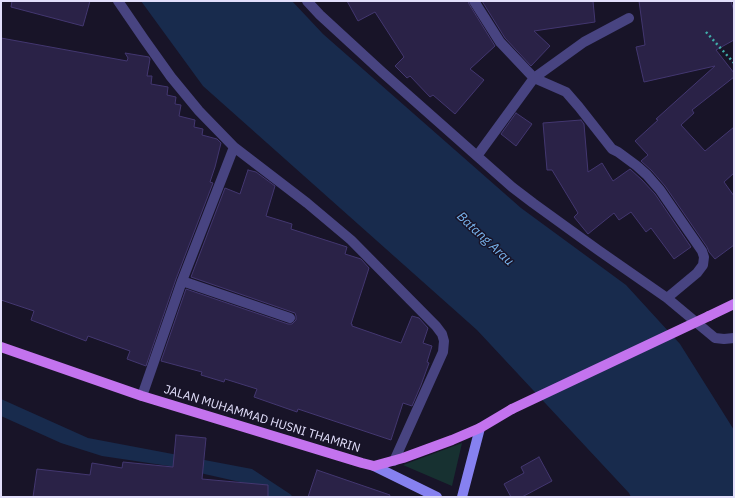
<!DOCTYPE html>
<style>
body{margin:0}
#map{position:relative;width:735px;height:498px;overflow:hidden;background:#181428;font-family:"IBM Plex Sans",sans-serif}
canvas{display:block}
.frame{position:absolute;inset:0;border:2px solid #e2dffb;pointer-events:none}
</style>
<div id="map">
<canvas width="735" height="498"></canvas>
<div class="frame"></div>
</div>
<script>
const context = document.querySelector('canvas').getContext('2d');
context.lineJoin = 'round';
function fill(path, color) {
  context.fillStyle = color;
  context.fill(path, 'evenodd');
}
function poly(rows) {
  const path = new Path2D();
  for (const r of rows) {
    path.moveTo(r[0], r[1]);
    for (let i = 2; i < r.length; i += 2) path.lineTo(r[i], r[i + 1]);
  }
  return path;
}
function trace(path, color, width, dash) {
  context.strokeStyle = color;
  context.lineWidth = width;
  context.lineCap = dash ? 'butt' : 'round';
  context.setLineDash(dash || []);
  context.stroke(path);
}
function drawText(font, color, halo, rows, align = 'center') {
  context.font = font + ' "IBM Plex Sans",sans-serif';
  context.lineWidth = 3;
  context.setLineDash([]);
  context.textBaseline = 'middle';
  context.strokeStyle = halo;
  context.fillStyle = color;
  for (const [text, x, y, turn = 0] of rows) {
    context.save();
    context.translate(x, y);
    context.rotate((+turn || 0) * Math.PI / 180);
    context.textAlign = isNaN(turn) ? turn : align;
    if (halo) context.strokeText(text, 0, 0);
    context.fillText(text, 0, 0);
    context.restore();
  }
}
fill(poly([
 [462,443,452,486,403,465]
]), '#173131');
fill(poly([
 [141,1,292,1,323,34,521,208,626,285,680,344,734,430,734,497,631,497,629,493,477,330,203,86],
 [1,399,88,438,252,469,290,494,293,497,266,497,240,482,169,466,102,456,61,443,1,416]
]), '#182b4d');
const building = poly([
 [12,1,90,1,83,26,11,7,12,1],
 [347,1,468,1,469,4,495,46,470,69,484,80,455,114,433,95,430,97,410,76,407,78,395,66,404,57,375,12,358,21,347,1],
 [482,1,593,1,595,22,534,31,550,46,531,66,505,38,482,1],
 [639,1,731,1,734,11,734,40,716,50,734,73,734,77,692,110,694,113,681,125,705,151,734,127,734,173,724,182,734,196,734,245,715,259,709,252,707,247,665,186,652,171,641,161,648,155,635,141,658,120,656,119,715,66,644,82,636,47,645,45,639,1],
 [1,38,127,61,128,58,125,53,149,57,150,59,147,76,152,76,151,84,168,87,167,95,176,97,175,104,181,105,179,116,195,120,194,127,203,129,202,135,217,139,221,143,215,167,210,182,213,183,176,279,146,366,127,359,130,351,88,336,86,341,31,320,34,311,1,300,1,38],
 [516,113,532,124,516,146,501,134,516,113],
 [581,120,584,124,588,172,602,163,613,181,630,169,642,180,655,194,691,247,674,259,651,228,646,232,631,212,619,220,614,213,588,234,574,217,578,213,552,170,547,170,543,123,581,120],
 [248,170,256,172,275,186,266,216,292,224,291,229,347,247,345,254,361,259,369,268,351,324,352,324,352,326,401,343,412,316,419,318,428,328,423,343,432,346,427,362,429,363,421,385,412,406,403,403,391,440,298,409,297,412,254,397,257,389,225,379,224,382,201,375,202,372,161,361,186,289,288,324,292,324,296,320,296,316,295,313,292,312,191,277,225,188,240,194,248,170],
 [176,435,206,438,202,479,268,485,268,497,33,497,37,469,90,475,92,463,122,468,123,462,173,467,176,435],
 [539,457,552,481,522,497,511,497,504,484,524,473,521,467,539,457],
 [317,470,390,495,389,497,308,497,317,470]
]);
fill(building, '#2a2247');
trace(building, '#433770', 1);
trace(poly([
 [706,32,734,63]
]), '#40aeaa', 2.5, [2, 3]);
trace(poly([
 [118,1,144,39,171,77,199,111,234,147,307,203,351,240,436,326,442,334,444,341,443,352,394,461],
 [307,1,320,15,382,72,512,187,533,203,598,250,667,298,715,338,724,339,734,338],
 [474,1,500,42,534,78,566,92,579,107,612,149,618,152,637,166,647,175,660,190,702,251,704,257,703,265,697,273,667,298],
 [477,156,534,78,584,42,629,18],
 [182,281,290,318],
 [142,396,182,281,234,147]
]), '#484481', 10);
trace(poly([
 [374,466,437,497],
 [462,497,480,428]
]), '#8681f0', 10);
trace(poly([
 [709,316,734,304],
 [1,347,142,396,362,463,374,466,403,458,452,440,480,428,512,409]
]), '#c373ee', 10);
trace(poly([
 [512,409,709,316]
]), '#c373ee', 10);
drawText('12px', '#e2dffb', '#181428', [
 ["JALAN MUHAMMAD HUSNI THAMRIN",262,419,17]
]);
drawText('italic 13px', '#79b5ef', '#181428', [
 ["Batang Arau",485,239,43]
]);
</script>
